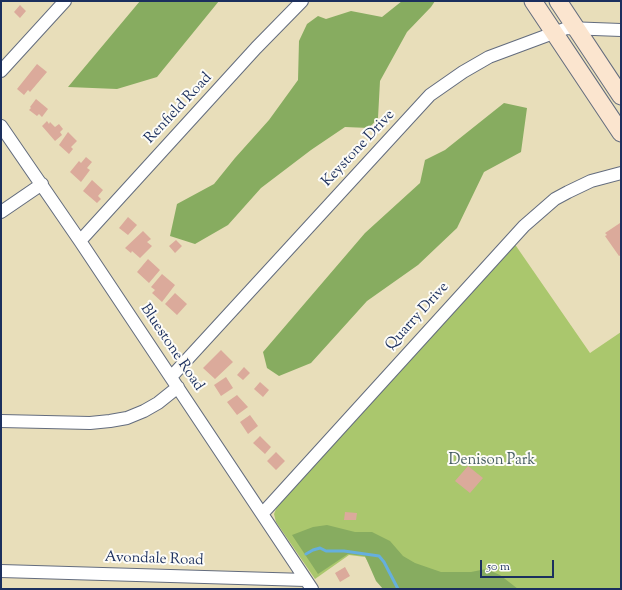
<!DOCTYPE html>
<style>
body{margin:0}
#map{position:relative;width:622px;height:590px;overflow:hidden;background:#e8deba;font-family:"Sorts Mill Goudy",serif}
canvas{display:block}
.frame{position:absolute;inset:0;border:2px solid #1b2f5e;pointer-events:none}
.scale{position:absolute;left:480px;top:560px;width:74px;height:18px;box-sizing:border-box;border:2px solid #1b2f5e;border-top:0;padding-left:5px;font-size:12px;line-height:14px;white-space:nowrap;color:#1b2f5e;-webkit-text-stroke:3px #fdfcf7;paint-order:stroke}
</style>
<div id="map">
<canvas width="622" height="590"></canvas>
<div class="frame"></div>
<div class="scale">50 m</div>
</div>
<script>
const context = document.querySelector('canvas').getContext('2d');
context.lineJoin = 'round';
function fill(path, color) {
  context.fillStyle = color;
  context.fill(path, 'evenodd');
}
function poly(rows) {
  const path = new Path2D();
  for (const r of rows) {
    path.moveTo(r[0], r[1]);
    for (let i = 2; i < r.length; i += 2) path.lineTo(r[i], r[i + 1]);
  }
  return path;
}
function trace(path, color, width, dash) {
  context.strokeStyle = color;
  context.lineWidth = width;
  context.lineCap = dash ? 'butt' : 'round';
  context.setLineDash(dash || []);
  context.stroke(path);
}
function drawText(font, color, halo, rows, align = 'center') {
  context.font = font + ' "Sorts Mill Goudy",serif';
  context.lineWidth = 4;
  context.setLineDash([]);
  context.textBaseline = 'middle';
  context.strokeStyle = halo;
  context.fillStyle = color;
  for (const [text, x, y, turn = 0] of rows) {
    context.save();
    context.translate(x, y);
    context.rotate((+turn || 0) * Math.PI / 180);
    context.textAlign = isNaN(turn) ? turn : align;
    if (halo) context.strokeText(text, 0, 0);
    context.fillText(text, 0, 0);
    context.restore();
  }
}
fill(poly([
 [514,243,590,353,621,332,621,589,385,589,365,557,349,555,315,579,276,522,274,514,278,504]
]), '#aac76d');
fill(poly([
 [140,1,219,1,157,77,117,89,68,87],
 [402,1,435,1,431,7,407,32,380,81,378,118,369,128,345,127,311,150,261,188,228,225,195,244,170,236,177,204,214,184,235,158,269,120,298,80,299,41,307,24,318,16,326,19,351,11,382,17],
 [504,103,527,108,521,152,484,172,457,228,418,265,367,301,311,363,279,376,267,368,263,352,365,233,420,183,425,160,445,150],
 [327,525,355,532,372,532,390,541,403,556,415,563,441,572,471,572,486,569,500,575,518,589,383,589,376,581,365,556,348,554,318,574,292,535,313,527]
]), '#87ac60');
trace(poly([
 [306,554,313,550,320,548,326,551,344,551,379,556,384,562,398,589]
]), '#66afdd', 3);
fill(poly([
 [20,5,26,11,20,18,14,12],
 [37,64,47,72,30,92,28,90,24,95,17,89],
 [36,99,48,109,42,117,39,114,37,116,29,110,31,108,30,107],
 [47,121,49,124,50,122,55,127,59,124,63,129,60,132,62,135,55,141,42,126],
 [68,132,77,141,71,147,73,149,69,154,59,145],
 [86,157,92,162,87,168,90,170,81,182,70,172,79,161,81,163],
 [92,180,103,190,98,196,101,199,97,203,83,191],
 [128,217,137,225,128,235,119,228],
 [620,223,621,224,621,255,619,256,605,236,607,235,605,233],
 [143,231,151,239,147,242,152,246,140,258,132,251,131,253,125,248],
 [176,240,182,246,175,253,169,246],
 [148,259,160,270,149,283,137,272],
 [162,274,175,285,162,302,152,293,155,290,151,287],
 [175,293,187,304,177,315,165,304],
 [221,350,233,362,215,379,203,368],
 [244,367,250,373,243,380,237,375],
 [226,377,233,388,221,396,214,385],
 [260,382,269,390,263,397,254,389],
 [237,395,248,407,237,415,227,402],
 [250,415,258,426,248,434,240,422],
 [260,436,271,447,265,454,253,443],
 [276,452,285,461,276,470,267,461],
 [468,466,483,478,470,493,455,481],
 [345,512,357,513,356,520,344,520],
 [345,567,350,576,340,582,335,573]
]), '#dbaa9b');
const minor = poly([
 [1,71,65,1],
 [1,126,80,241,312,589],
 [1,212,42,184],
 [80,241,256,48,302,1],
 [171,377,430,95,463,72,489,57,567,28,621,30],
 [1,421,90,423,110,421,127,418,144,411,158,403,178,387],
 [262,514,524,226,555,199,568,192,591,181,621,173],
 [1,571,306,580]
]);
const secondary = poly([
 [533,1,621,133],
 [558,1,621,96]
]);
trace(minor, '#636c7e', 14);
trace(secondary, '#636c7e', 19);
trace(minor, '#fff', 12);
trace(secondary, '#fbe5cf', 17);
drawText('15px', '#1b2f5e', '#fdfcf7', [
 ["Renfield Road",179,109,-47],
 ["Keystone Drive",359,149,-47],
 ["Quarry Drive",418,317,-48],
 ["Bluestone Road",171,348,56],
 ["Avondale Road",154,560,2]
]);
drawText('15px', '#465d62', '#fdfcf7', [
 ["Denison Park",492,461]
]);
</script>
